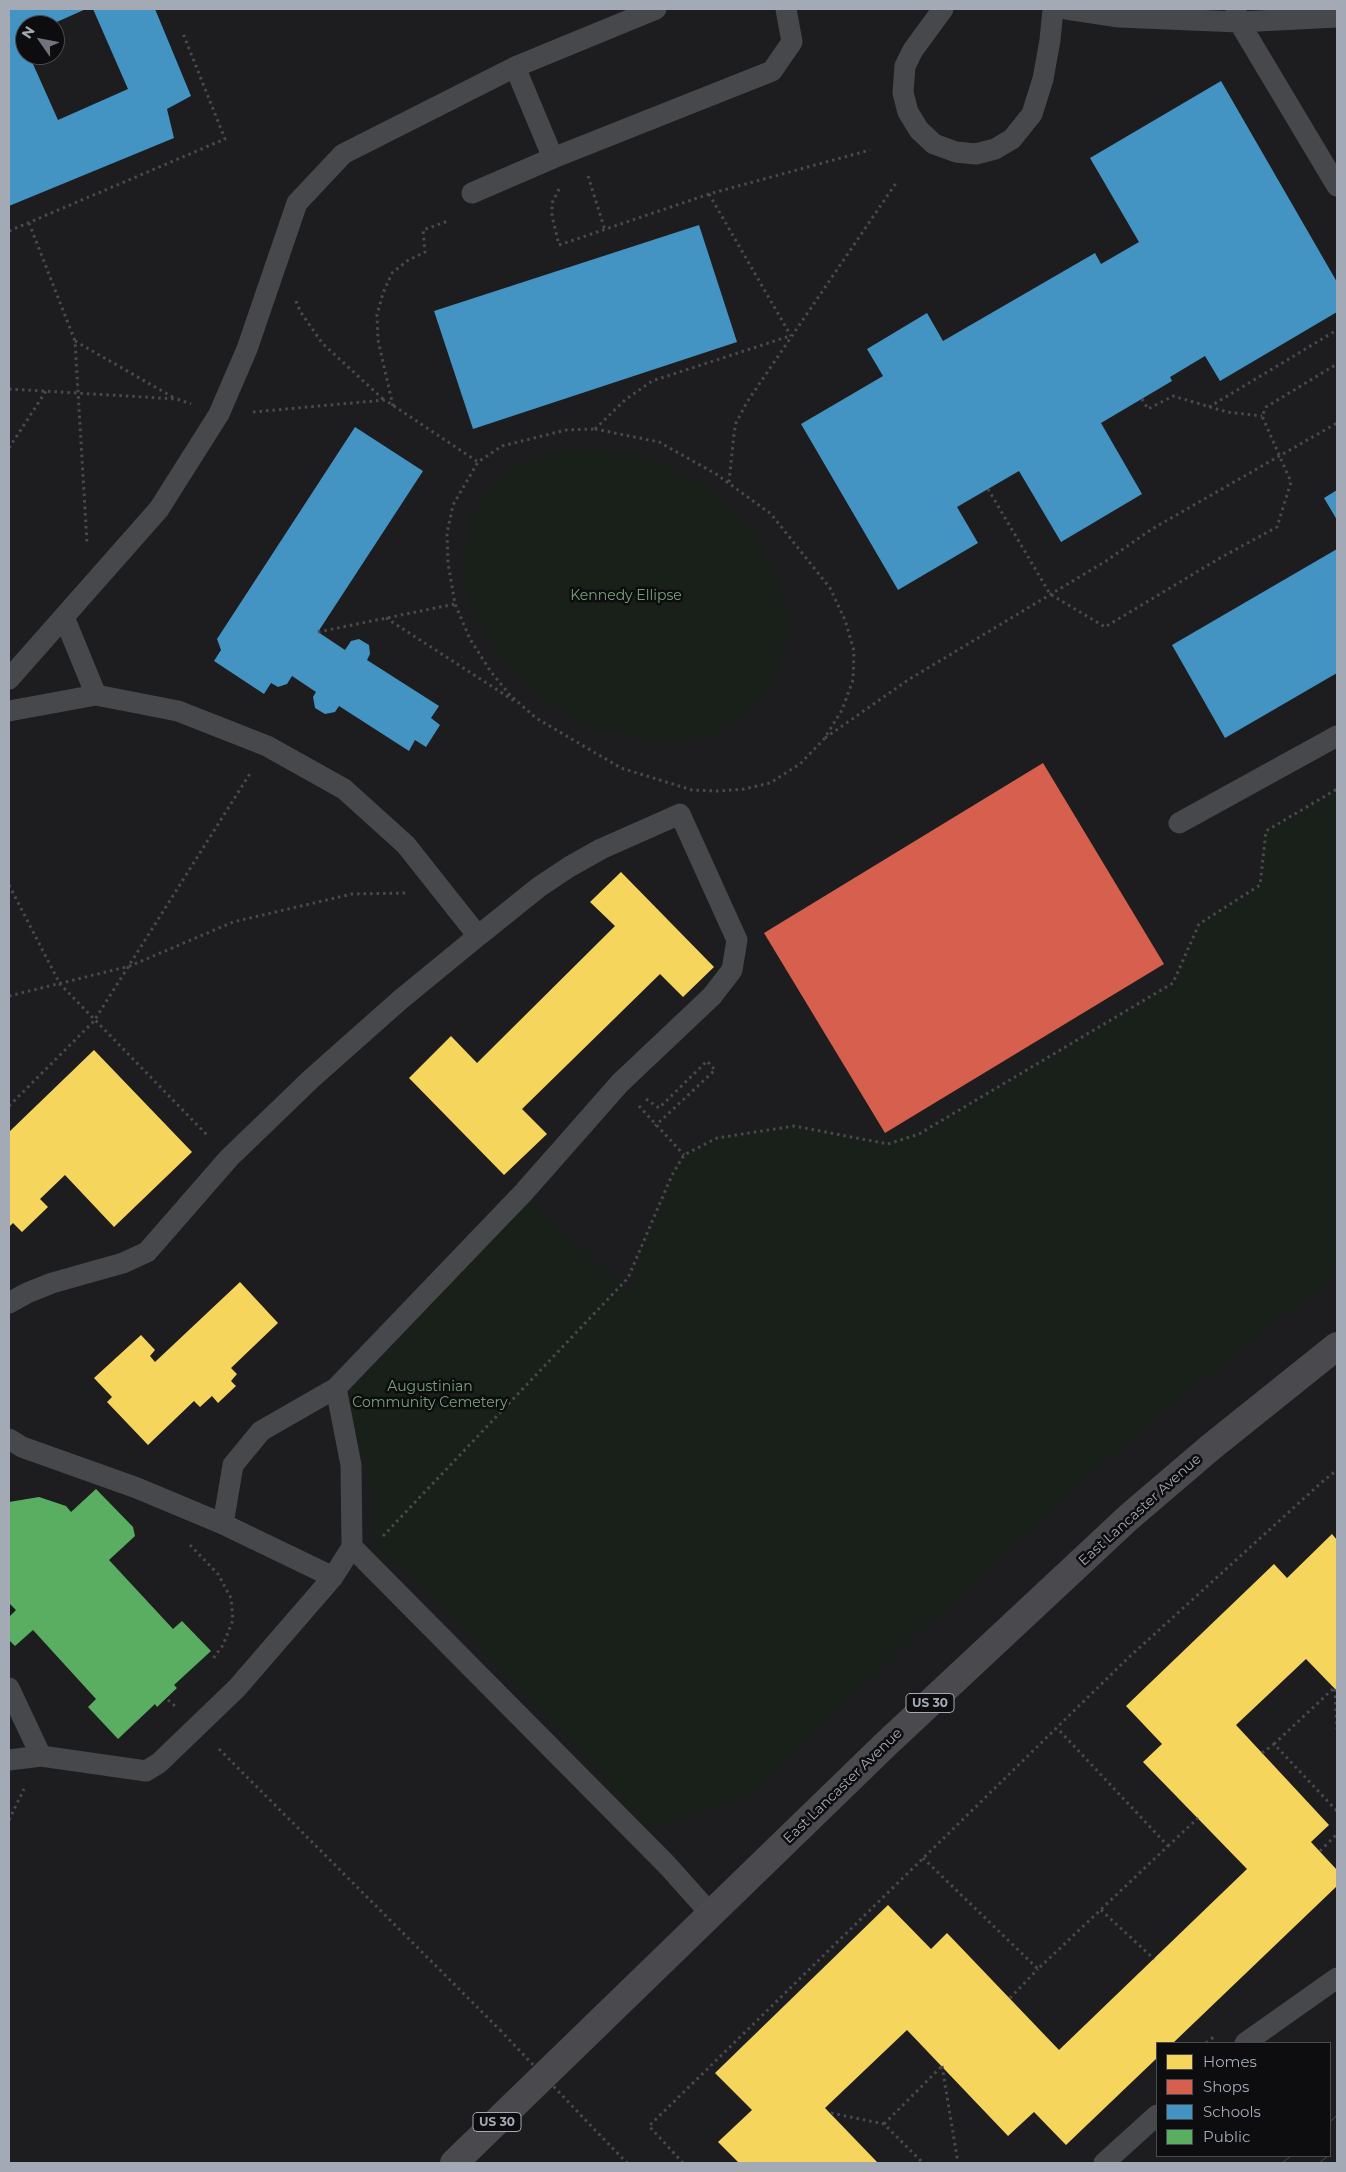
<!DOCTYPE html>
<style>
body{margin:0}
#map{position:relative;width:1346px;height:2172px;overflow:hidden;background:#131313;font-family:Montserrat,sans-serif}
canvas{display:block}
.frame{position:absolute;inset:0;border:10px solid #a3a9b5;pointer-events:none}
.legend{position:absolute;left:1156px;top:2042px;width:175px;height:115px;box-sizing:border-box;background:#0d0d0f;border:1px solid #494b51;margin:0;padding:6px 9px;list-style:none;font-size:15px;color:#a3a9b5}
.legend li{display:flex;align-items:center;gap:10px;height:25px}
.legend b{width:25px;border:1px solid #494b51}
.north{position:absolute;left:15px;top:15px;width:50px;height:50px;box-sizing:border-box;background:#0d0d0f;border:1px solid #494b51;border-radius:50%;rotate:303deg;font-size:14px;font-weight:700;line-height:20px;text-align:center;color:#a3a9b5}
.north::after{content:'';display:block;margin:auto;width:18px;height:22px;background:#71747c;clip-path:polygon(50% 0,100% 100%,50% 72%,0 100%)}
</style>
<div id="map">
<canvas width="1346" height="2172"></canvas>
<div class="frame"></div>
<ul class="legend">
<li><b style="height:14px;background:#f6d55c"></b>Homes</li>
<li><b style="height:14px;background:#d6604d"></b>Shops</li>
<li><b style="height:14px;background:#4393c3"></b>Schools</li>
<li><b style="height:14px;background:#5aae61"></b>Public</li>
</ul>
<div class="north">N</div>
</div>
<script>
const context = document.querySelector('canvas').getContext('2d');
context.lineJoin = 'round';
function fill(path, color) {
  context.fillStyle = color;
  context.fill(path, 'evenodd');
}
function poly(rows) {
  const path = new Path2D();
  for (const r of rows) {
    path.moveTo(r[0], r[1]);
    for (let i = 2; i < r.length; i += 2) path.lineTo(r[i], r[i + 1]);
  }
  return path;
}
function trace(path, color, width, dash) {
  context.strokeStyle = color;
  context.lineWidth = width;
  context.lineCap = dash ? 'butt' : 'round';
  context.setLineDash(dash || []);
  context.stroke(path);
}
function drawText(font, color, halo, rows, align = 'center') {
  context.font = font + ' Montserrat,sans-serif';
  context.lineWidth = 5;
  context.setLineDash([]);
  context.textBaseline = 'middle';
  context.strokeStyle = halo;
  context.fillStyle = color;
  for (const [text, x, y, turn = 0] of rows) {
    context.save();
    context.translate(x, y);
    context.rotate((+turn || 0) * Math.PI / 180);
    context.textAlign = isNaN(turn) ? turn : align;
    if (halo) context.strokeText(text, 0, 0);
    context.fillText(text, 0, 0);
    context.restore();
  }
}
fill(poly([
 [9,9,1337,9,1337,2163,9,2163],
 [25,25,55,25,55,55,25,55],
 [1157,2043,1330,2043,1330,2156,1157,2156]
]), '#1d1d1f');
fill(poly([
 [556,450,596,450,623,453,659,463,694,480,711,492,746,524,760,544,783,592,788,618,786,651,773,683,764,697,754,709,731,726,714,734,683,741,647,740,599,729,573,719,541,699,517,677,490,642,474,613,465,585,463,556,470,523,476,510,503,476,518,465],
 [1337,789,1337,1275,1155,1417,961,1593,749,1798,650,1827,407,1571,377,1553,367,1463,336,1388,524,1192,628,1290,672,1175,684,1155,717,1138,794,1126,888,1144,885,1133,919,1134,1173,983,1199,924,1260,885,1266,831]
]), '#19201a');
fill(poly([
 [621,872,714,967,683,997,660,974,522,1109,547,1134,504,1175,409,1078,451,1036,477,1063,615,926,590,902],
 [94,1050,192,1152,114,1227,65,1175,40,1199,48,1207,22,1232,13,1223,9,1227,9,1132],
 [240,1282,278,1323,231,1368,237,1374,231,1381,236,1386,218,1403,212,1396,200,1407,194,1401,148,1445,107,1402,112,1397,94,1378,141,1335,155,1350,150,1356,155,1362],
 [1332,1534,1337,1540,1337,1691,1306,1659,1236,1725,1329,1825,1311,1842,1337,1870,1337,1886,1173,2043,1157,2043,1157,2058,1066,2145,1034,2112,1008,2136,907,2030,825,2108,878,2163,739,2163,718,2142,752,2110,715,2073,888,1905,931,1949,947,1933,1059,2050,1247,1869,1143,1762,1162,1744,1126,1706,1274,1564,1287,1578]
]), '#f6d55c');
fill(poly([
 [1043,763,1164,964,885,1133,764,933]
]), '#d6604d');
fill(poly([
 [9,9,86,9,50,25,25,25,25,36,22,38,25,45,25,55,29,55,58,120,128,89,93,9,155,9,191,96,167,109,174,138,9,206],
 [1221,81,1337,282,1337,312,1220,381,1205,356,1170,377,1172,381,1101,423,1142,494,1061,542,1019,471,957,507,978,543,898,590,801,424,883,376,867,349,927,313,943,341,1095,253,1101,264,1139,242,1090,158],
 [699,225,737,342,473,429,434,311],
 [355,427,423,471,318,632,345,650,351,641,359,639,369,645,370,654,367,660,439,706,431,718,440,725,426,747,415,740,409,751,339,706,335,712,325,714,315,708,313,697,316,692,292,676,287,684,278,687,271,683,264,694,214,661,221,650,217,639],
 [1337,490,1337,520,1324,498],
 [1337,549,1337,673,1225,738,1172,645]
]), '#4393c3');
fill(poly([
 [96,1489,133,1527,135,1536,109,1560,173,1629,182,1621,211,1651,174,1685,177,1688,157,1707,155,1704,118,1739,88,1707,96,1699,33,1630,15,1646,9,1640,9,1617,16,1610,9,1603,9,1502,39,1497,66,1506,71,1512]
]), '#5aae61');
trace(poly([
 [588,176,605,230],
 [559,189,552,203,552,216,559,245,709,194,870,150],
 [709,194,791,336],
 [29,223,75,341,87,543],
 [9,231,225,139,182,31],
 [296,301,300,311,322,343,384,400],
 [75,341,176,399],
 [9,389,177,399,191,404],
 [1142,399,1148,409,1173,396,1227,412,1262,416],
 [393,406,378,340,377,315,383,293,392,273,407,261,425,252,423,230,448,221],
 [1209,407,1337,330],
 [253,412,385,400,478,462],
 [595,429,659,442,716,474,771,514,830,588,845,620,854,651,853,680,842,710,824,739,800,764,770,783,744,789,718,791,692,790,621,768,536,718,510,695,491,672,470,639,455,604,448,563,447,533,453,505,478,462,502,446,566,430,595,429],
 [595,429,625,400,652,381,790,336],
 [9,448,46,391],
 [729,482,734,434,736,423,747,402,896,183],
 [988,489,1050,594,1105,627,1220,558,1277,527,1291,482,1262,416,1266,407,1337,364],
 [386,618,516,702],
 [318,632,455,604],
 [825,738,908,680,1106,561,1152,529,1337,423],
 [9,885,60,984,208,1136],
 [9,996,130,966,233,922,352,894,406,893],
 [646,1099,659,1108,707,1061,715,1070,655,1126],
 [9,1106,94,1021,251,772],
 [639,1106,684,1155],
 [383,1536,628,1278,672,1175,684,1155,717,1138,794,1126,888,1144,919,1134,1173,983,1199,924,1260,885,1266,831,1337,789],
 [190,1545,218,1574,231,1598,233,1620,223,1645,212,1660],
 [1335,1689,1337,1729],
 [168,1700,175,1706],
 [1274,1744,1334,1688],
 [219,1749,500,2030],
 [1262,1753,1274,1744,1337,1811],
 [9,1820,24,1789],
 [1168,1846,1198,1818],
 [1320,1851,1337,1834],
 [923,1858,1038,1969,1168,1846,1057,1728],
 [1101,1910,1154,1959],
 [1010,1998,1038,1969],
 [1206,2043,1215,2036],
 [942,2066,958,2163],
 [831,2113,884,2124,923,2163],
 [884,2124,941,2067],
 [594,2129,627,2163],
 [683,2163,649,2126,1127,1659,1322,1482,1337,1470]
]), '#494a4e', 3, [2.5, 4]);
trace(poly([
 [943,9,913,50,905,66,903,93,908,112,919,130,934,144,956,152,976,154,995,149,1012,139,1032,114,1043,79,1050,40,1053,9],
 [1066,9,1119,17,1239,22,1337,17],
 [1236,12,1239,22,1337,186],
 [515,67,553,158,772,71,792,42,786,9],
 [472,193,553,158],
 [64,617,96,695],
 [9,679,159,509,219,414,247,349,297,203,343,154,515,67,656,9],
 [9,711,96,695,178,711,267,746,344,789,406,845,478,936,400,1000,311,1079,229,1158,147,1252,123,1263,52,1283,27,1293,9,1303],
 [1179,823,1337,736],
 [9,1439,22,1447,137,1488,223,1524,333,1577,352,1547,351,1465,336,1388],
 [223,1524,233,1465,261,1431,336,1388,524,1192,620,1083,712,996,732,970,737,940,680,814,601,849,569,867,539,887,478,936],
 [352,1547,667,1865,710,1913],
 [9,1688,41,1756],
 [9,1760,41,1756,146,1771,159,1763,237,1688,333,1577],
 [1245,2043,1337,1978],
 [1104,2163,1157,2115]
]), '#47484c', 21);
trace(poly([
 [454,2163,886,1744,1129,1517,1211,1447,1337,1346]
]), '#4a4a4e', 28);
trace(poly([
 [1330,2122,1337,2115],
 [1282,2163,1291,2156],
 [1319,2163,1328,2156]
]), '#47484b', 1);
trace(poly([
 [500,2030,594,2129]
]), '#494a4e', 3, [2.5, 4]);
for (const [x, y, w] of [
 [930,1703,48],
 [497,2122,48]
]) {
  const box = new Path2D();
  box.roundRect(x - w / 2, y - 9.5, w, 19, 4);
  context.fillStyle = '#0d0d0f';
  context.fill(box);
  trace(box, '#a3a9b5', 1);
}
drawText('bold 12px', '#a3a9b5', null, [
 ["US 30",930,1703],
 ["US 30",497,2122]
]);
drawText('14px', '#79a179', '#0d0d0f', [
 ["Kennedy Ellipse",626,596],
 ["Augustinian",430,1387],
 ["Community Cemetery",430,1403]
]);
drawText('14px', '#a3a9b5', '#0d0d0f', [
 ["East Lancaster Avenue",1140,1510,-42],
 ["East Lancaster Avenue",843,1786,-44]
]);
</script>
